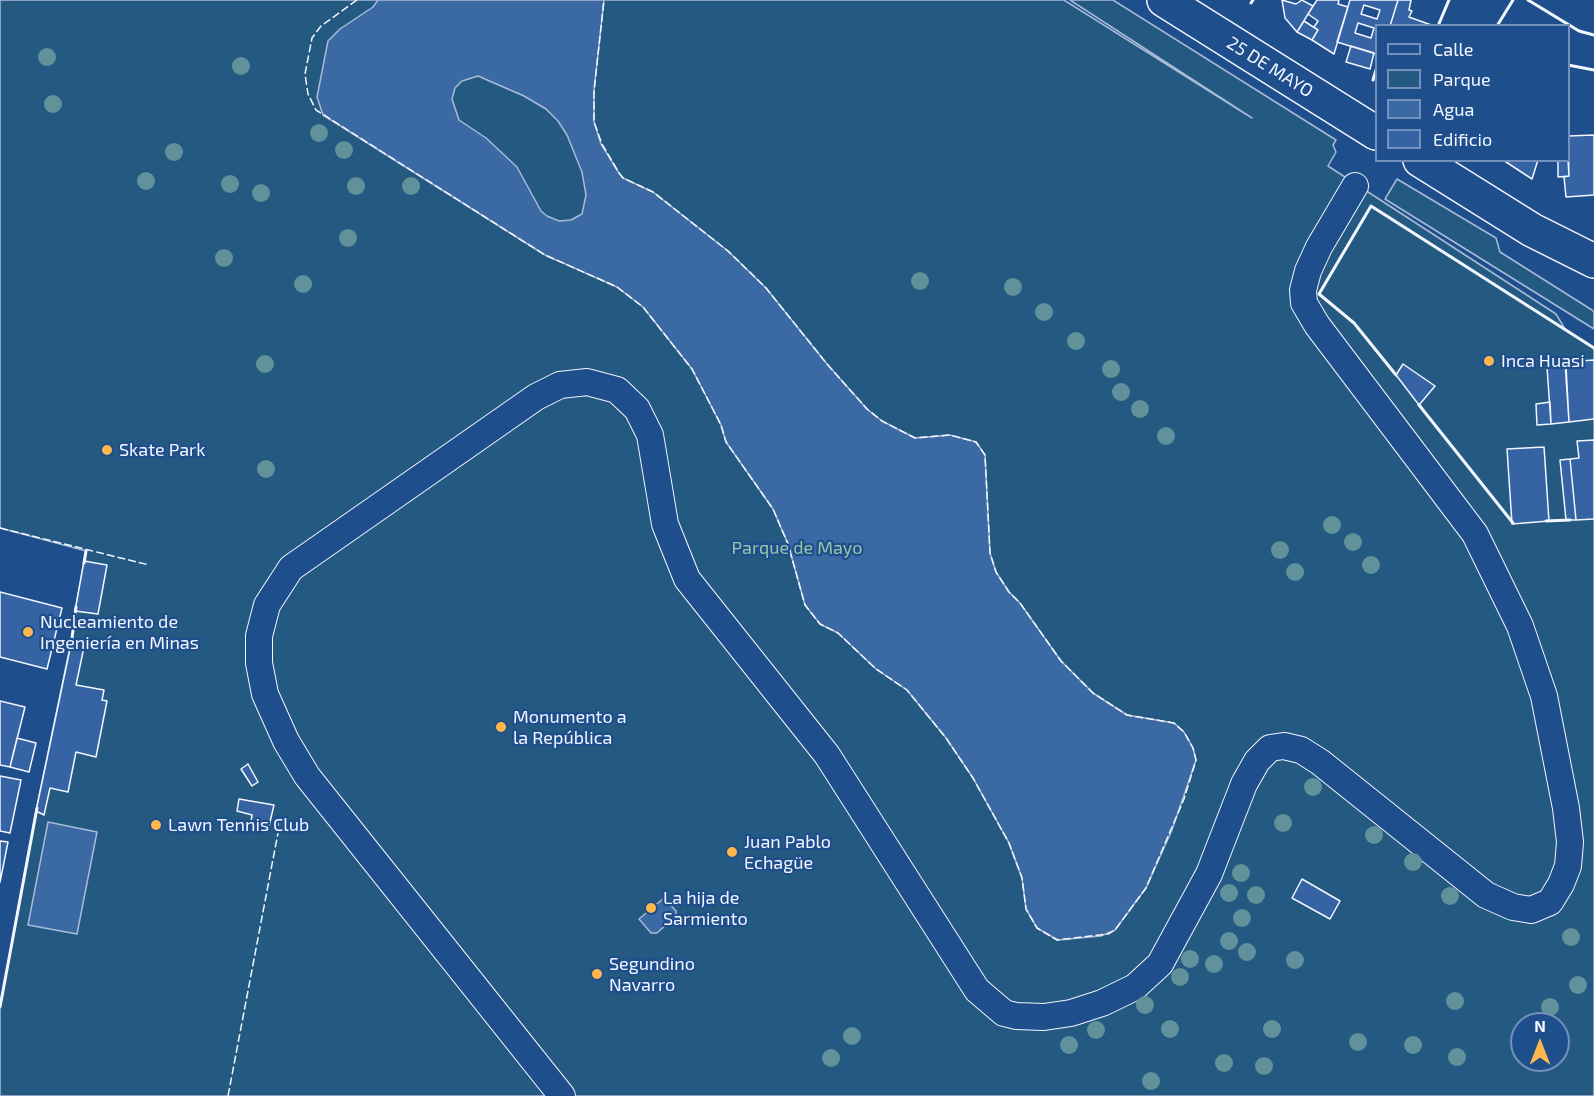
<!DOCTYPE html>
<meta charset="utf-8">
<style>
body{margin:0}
#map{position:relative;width:1594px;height:1096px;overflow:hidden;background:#1f4e8c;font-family:"Exo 2",sans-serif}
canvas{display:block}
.legend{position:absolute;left:1375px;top:24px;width:195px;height:138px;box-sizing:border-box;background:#1f4e8c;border:2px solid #7391ba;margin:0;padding:8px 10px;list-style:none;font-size:18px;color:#f2f6ff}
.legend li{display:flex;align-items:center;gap:12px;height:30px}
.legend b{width:30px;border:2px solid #7391ba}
.north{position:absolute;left:1510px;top:1012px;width:60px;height:60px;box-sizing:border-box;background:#1f4e8c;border:2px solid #7391ba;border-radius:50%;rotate:0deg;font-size:16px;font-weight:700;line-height:24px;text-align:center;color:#f2f6ff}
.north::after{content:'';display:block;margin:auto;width:21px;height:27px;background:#ffb74d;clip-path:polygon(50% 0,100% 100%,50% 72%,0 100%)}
</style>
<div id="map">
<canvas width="1594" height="1096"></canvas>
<ul class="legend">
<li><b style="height:8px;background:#1f4e8c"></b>Calle</li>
<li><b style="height:16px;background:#245a82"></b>Parque</li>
<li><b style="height:16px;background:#3b69a3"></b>Agua</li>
<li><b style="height:16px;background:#3563a3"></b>Edificio</li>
</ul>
<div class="north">N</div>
</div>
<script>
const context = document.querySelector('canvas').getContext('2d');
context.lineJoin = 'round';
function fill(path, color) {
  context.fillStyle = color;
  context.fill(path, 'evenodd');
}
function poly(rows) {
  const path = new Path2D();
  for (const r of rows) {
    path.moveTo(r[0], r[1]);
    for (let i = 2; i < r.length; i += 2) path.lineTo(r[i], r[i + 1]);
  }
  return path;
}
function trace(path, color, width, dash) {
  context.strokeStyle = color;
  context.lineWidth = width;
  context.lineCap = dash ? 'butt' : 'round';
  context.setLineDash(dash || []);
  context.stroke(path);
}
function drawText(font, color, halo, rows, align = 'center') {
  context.font = font + ' "Exo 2",sans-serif';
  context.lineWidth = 4.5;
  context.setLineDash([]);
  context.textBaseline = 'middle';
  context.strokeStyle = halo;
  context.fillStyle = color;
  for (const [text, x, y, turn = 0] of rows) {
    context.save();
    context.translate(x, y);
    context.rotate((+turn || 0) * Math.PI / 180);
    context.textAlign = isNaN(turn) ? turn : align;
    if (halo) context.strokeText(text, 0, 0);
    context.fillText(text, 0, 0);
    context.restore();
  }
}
const green = poly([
 [0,0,1064,0,1252,118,1070,0,1113,0,1336,140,1333,145,1336,152,1328,166,1556,314,1565,329,1594,348,1594,1096,0,1096,0,1007,36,811,76,618,74,617,86,551,0,528,0,0],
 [1522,1024,1558,1024,1558,1060,1522,1060,1522,1024],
 [1397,179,1496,238,1500,252,1592,310,1594,312,1594,329,1385,199,1397,179]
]);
fill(green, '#245a82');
trace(green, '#a8bbd7', 1.5);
const water = poly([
 [378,0,604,0,594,91,594,122,601,144,619,173,623,178,653,192,728,251,766,288,827,364,867,409,882,421,915,438,950,435,976,442,985,455,990,553,996,572,1009,592,1020,603,1061,661,1093,693,1127,715,1174,723,1184,732,1193,748,1196,760,1172,830,1146,888,1115,930,1101,936,1058,940,1037,928,1026,909,1022,878,1009,843,973,778,946,738,907,690,876,669,838,633,820,624,805,605,788,544,773,509,726,442,721,425,692,369,643,307,617,287,545,255,323,115,317,97,328,41,340,29,373,7,378,0],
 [478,76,524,96,546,109,558,121,567,135,582,172,586,195,582,214,571,220,559,221,547,216,541,211,517,167,486,138,459,120,452,99,455,88,462,81,478,76],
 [48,822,97,832,77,934,28,925,48,822],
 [664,898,676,911,676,916,657,933,651,933,639,919,664,898]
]);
fill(water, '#3b69a3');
trace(water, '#a8bbd7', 1.5);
const building = poly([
 [1282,0,1296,4,1302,0,1313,6,1297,32,1285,18,1282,0],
 [1317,0,1339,0,1338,4,1348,7,1334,54,1312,40,1318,30,1314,27,1318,21,1308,14,1317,0],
 [1350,0,1398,0,1390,26,1376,26,1376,54,1337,42,1350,0],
 [1364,5,1380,10,1377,19,1361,14,1364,5],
 [1358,23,1374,28,1371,38,1355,33,1358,23],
 [1398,0,1411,0,1409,10,1412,11,1409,17,1434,26,1390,26,1398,0],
 [1304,21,1318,30,1312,40,1297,32,1304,21],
 [1351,46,1374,53,1370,69,1346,62,1351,46],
 [1594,135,1594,195,1566,197,1564,177,1569,176,1568,136,1594,135],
 [1503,160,1538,160,1532,179,1503,160],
 [1558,160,1568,160,1569,176,1558,177,1558,160],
 [1594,360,1594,419,1569,422,1565,362,1594,360],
 [1403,364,1435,386,1419,405,1396,375,1403,364],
 [1566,366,1569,422,1551,424,1547,367,1566,366],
 [1550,402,1551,424,1537,425,1536,404,1550,402],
 [1594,440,1594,519,1576,520,1570,459,1579,458,1577,441,1594,440],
 [1544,447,1549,521,1512,524,1507,449,1544,447],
 [1570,459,1576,520,1566,520,1560,460,1570,459],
 [84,561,107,565,98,614,75,611,84,561],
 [0,592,62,608,47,669,0,657,0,592],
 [71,644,84,647,76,685,104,690,102,700,107,701,96,757,76,752,68,792,50,788,44,815,36,811,71,644],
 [0,701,25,707,10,767,0,765,0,701],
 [17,738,36,743,29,772,10,767,17,738],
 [248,764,258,782,252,786,241,769,248,764],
 [0,776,21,780,10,833,0,831,0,776],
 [239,799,274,805,269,826,251,822,252,815,237,811,239,799],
 [0,841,8,842,0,882,0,841],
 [1302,879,1340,901,1330,919,1292,898,1302,879]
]);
fill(building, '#3563a3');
trace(building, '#f2f6ff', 1.5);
const street = poly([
 [562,1096,307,776,286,741,265,694,259,663,259,636,267,605,291,568,536,397,560,385,587,382,617,390,637,409,650,435,665,524,687,579,827,755,977,990,1004,1013,1016,1016,1044,1017,1071,1013,1102,1003,1135,987,1160,964,1209,874,1244,784,1257,761,1270,748,1284,746,1301,750,1320,762,1486,895,1513,907,1531,910,1550,902,1561,884,1568,866,1570,842,1566,808,1544,696,1520,626,1475,534,1317,325,1304,303,1303,290,1308,271,1319,247,1355,186]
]);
const secondary = poly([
 [1164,0,1376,133],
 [1420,160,1532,230,1594,261]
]);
trace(street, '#f2f6ff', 28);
trace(secondary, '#f2f6ff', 36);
trace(street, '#1f4e8c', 26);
trace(secondary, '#1f4e8c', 33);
trace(poly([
 [357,0,321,26,312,38,305,74,308,94,316,110,545,255,617,287,643,307,692,369,721,425,726,442,773,509,788,544,805,605,820,624,838,633,876,669,907,690,946,738,973,778,1009,843,1022,878,1026,909,1037,928,1057,940,1108,934,1115,930,1146,888,1184,799,1196,760,1193,748,1184,732,1174,723,1127,715,1093,693,1061,661,1020,603,1009,592,996,572,990,553,985,455,976,442,950,435,915,438,882,421,867,409,827,364,766,288,728,251,653,192,623,178,619,173,602,144,594,122,594,91,604,0],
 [0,528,149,565],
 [228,1096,278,833,278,818]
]), '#f2f6ff', 1.5, [8, 3]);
trace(poly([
 [1528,0,1579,31,1594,35],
 [1251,3,1253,0],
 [1438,26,1449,0],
 [1497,26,1513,0],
 [1568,65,1594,70],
 [1373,80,1376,70],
 [1396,375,1354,323,1319,294,1371,206,1594,348],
 [1419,405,1513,523],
 [1546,521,1570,520],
 [84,563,86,551],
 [71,646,76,607],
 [0,1007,37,808]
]), '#f2f6ff', 3);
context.fillStyle = '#61919a';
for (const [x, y] of [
 [47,57],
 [241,66],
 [53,104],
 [319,133],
 [344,150],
 [174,152],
 [146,181],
 [230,184],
 [356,186],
 [411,186],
 [261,193],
 [348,238],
 [224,258],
 [920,281],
 [303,284],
 [1013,287],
 [1044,312],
 [1076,341],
 [265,364],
 [1111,369],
 [1121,392],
 [1140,409],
 [1166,436],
 [266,469],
 [1332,525],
 [1353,542],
 [1280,550],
 [1371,565],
 [1295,572],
 [1313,787],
 [1283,823],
 [1374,835],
 [1413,862],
 [1241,873],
 [1229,893],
 [1256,895],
 [1450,896],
 [1242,918],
 [1571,937],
 [1229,941],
 [1247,952],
 [1190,959],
 [1295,960],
 [1214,964],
 [1180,977],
 [1578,985],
 [1455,1001],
 [1145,1005],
 [1550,1007],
 [1170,1029],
 [1272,1029],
 [1096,1030],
 [852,1036],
 [1358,1042],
 [1069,1045],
 [1413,1045],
 [1457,1057],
 [831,1058],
 [1224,1063],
 [1264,1066],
 [1151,1081]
]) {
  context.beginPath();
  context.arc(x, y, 9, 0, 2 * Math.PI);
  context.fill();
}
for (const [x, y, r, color] of [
 [1489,361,6,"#ffb74d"],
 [107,450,6,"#ffb74d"],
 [28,632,6,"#ffb74d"],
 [501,727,6,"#ffb74d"],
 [156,825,6,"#ffb74d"],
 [732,852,6,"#ffb74d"],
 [651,908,6,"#ffb74d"],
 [597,974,6,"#ffb74d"]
]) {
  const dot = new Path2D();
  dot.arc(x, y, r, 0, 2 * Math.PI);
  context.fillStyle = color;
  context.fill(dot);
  trace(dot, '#1f4e8c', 2);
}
drawText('18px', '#f2f6ff', '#1f4e8c', [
 ["25 DE MAYO",1270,67,32]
]);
drawText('18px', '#f2f6ff', '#1f4e8c', [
 ["Inca Huasi",1501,361],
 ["Skate Park",119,450],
 ["Nucleamiento de",40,622],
 ["Ingeniería en Minas",40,643],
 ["Monumento a",513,717],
 ["la República",513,738],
 ["Lawn Tennis Club",168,825],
 ["Juan Pablo",744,842],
 ["Echagüe",744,863],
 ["La hija de",663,898],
 ["Sarmiento",663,919],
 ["Segundino",609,964],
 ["Navarro",609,985]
], 'left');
drawText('18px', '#97c8a6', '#1f4e8c', [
 ["Parque de Mayo",797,548]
]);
</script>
